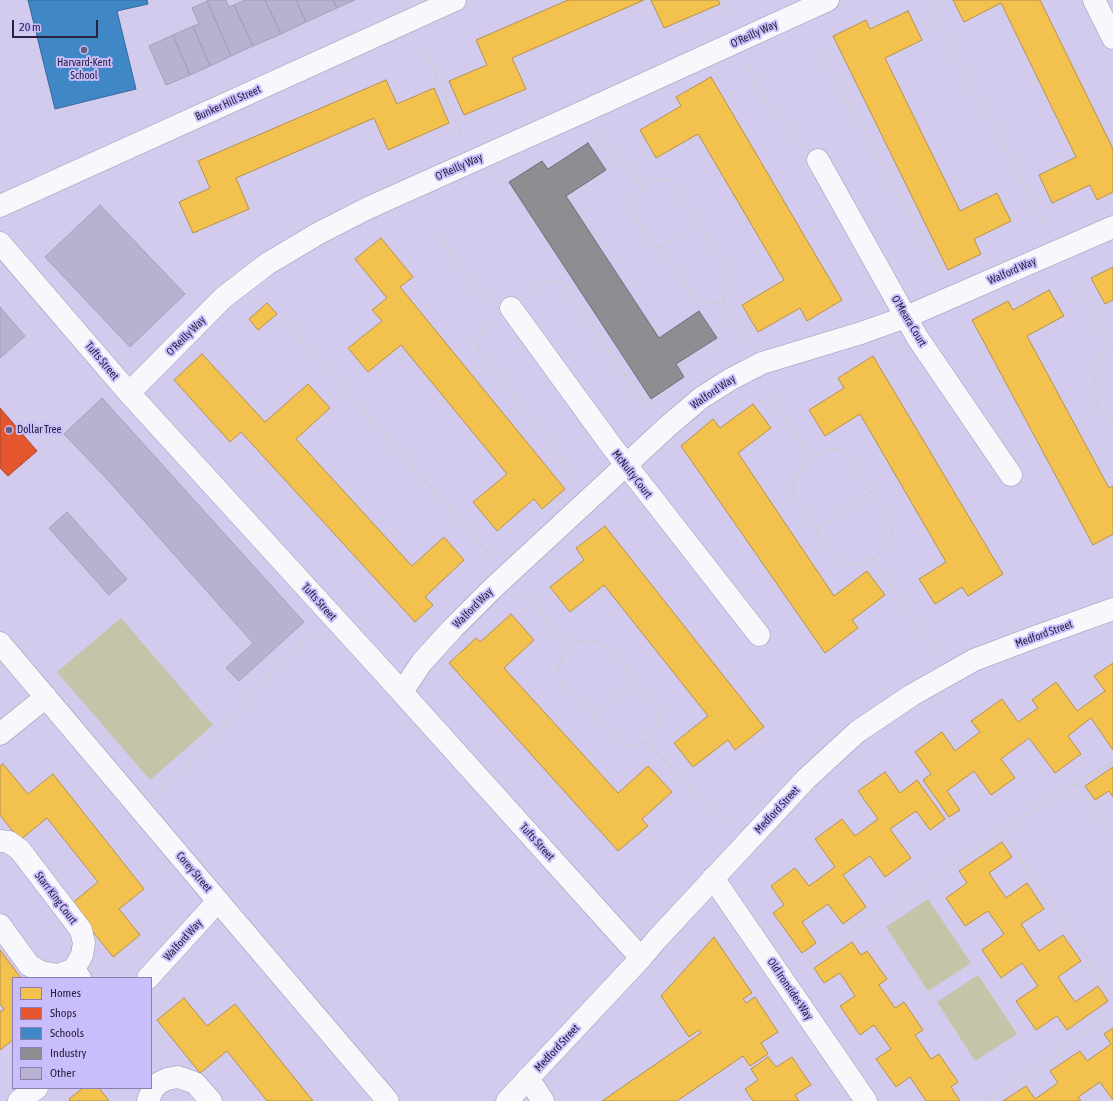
<!DOCTYPE html>
<style>
body{margin:0}
#map{position:relative;width:1113px;height:1101px;overflow:hidden;background:#d2cbed;font-family:"Asap Condensed",sans-serif}
canvas{display:block}
.legend{position:absolute;left:12px;top:977px;width:140px;height:112px;box-sizing:border-box;background:#cabdfb;border:1px solid #8a7fb0;margin:0;padding:5px 7px;list-style:none;font-size:12px;color:#29223f}
.legend li{display:flex;align-items:center;gap:8px;height:20px}
.legend b{width:20px;border:1px solid #8a7fb0}
.scale{position:absolute;left:12px;top:20px;width:86px;height:18px;box-sizing:border-box;border:2px solid #29223f;border-top:0;padding-left:5px;font-size:12px;line-height:14px;white-space:nowrap;color:#29223f;-webkit-text-stroke:3px #cabdfb;paint-order:stroke}
</style>
<div id="map">
<canvas width="1113" height="1101"></canvas>
<ul class="legend">
<li><b style="height:11px;background:#f2c14e"></b>Homes</li>
<li><b style="height:11px;background:#e4572e"></b>Shops</li>
<li><b style="height:11px;background:#3f88c5"></b>Schools</li>
<li><b style="height:11px;background:#8d8d92"></b>Industry</li>
<li><b style="height:11px;background:#b8b1cf"></b>Other</li>
</ul>
<div class="scale">20 m</div>
</div>
<script>
const context = document.querySelector('canvas').getContext('2d');
context.lineJoin = 'round';
function fill(path, color) {
  context.fillStyle = color;
  context.fill(path, 'evenodd');
}
function poly(rows) {
  const path = new Path2D();
  for (const r of rows) {
    path.moveTo(r[0], r[1]);
    for (let i = 2; i < r.length; i += 2) path.lineTo(r[i], r[i + 1]);
  }
  return path;
}
function trace(path, color, width, dash) {
  context.strokeStyle = color;
  context.lineWidth = width;
  context.lineCap = dash ? 'butt' : 'round';
  context.setLineDash(dash || []);
  context.stroke(path);
}
function drawText(font, color, halo, rows, align = 'center') {
  context.font = font + ' "Asap Condensed",sans-serif';
  context.lineWidth = 4;
  context.setLineDash([]);
  context.textBaseline = 'middle';
  context.strokeStyle = halo;
  context.fillStyle = color;
  for (const [text, x, y, turn = 0] of rows) {
    context.save();
    context.translate(x, y);
    context.rotate((+turn || 0) * Math.PI / 180);
    context.textAlign = isNaN(turn) ? turn : align;
    if (halo) context.strokeText(text, 0, 0);
    context.fillText(text, 0, 0);
    context.restore();
  }
}
fill(poly([
 [121,618,213,725,150,780,57,672],
 [928,899,971,963,928,991,886,927],
 [978,975,1017,1034,975,1061,937,1002]
]), '#c3c4a8');
const homes = poly([
 [568,0,644,0,512,58,526,89,464,115,449,81,487,65,476,40,568,0],
 [651,0,718,0,720,4,664,28,651,0],
 [953,0,1040,0,1113,149,1113,192,1097,200,1090,185,1052,203,1039,175,1076,157,1001,3,964,22,953,0],
 [908,11,922,40,885,58,960,211,997,193,1011,221,974,239,981,254,948,270,833,36,866,20,870,29,908,11],
 [711,77,842,300,807,321,800,308,758,332,742,305,784,280,698,134,656,158,640,130,681,106,676,97,711,77],
 [386,80,397,104,434,88,449,123,388,150,374,118,236,178,249,209,193,233,179,202,210,188,198,161,386,80],
 [381,238,413,277,400,287,565,489,542,509,534,499,497,531,473,502,507,474,401,345,368,372,348,348,382,321,372,310,387,298,355,259,381,238],
 [1113,267,1113,300,1105,304,1091,278,1113,267],
 [1049,290,1064,316,1027,336,1109,488,1113,486,1113,534,1093,545,972,320,1008,301,1013,310,1049,290],
 [267,303,277,314,258,330,249,319,267,303],
 [202,354,265,422,308,384,330,408,296,439,412,566,444,537,464,560,425,597,433,605,415,622,241,432,230,442,174,380,202,354],
 [873,356,1003,574,968,596,962,587,935,604,919,579,946,562,860,414,825,436,809,410,844,388,838,378,873,356],
 [753,404,771,428,738,453,834,596,867,571,885,595,852,620,858,628,825,653,681,446,713,419,720,428,753,404],
 [605,526,764,727,735,750,728,740,693,767,674,743,708,716,604,585,570,612,550,587,584,560,576,548,605,526],
 [511,614,534,640,504,668,618,793,648,766,672,792,642,819,648,826,618,851,449,663,476,638,480,642,511,614],
 [1113,663,1113,750,1091,718,1068,736,1081,754,1055,773,1029,738,1001,759,1015,778,991,795,974,771,947,791,960,810,949,817,923,780,931,774,915,752,942,732,955,751,980,732,971,721,1002,699,1018,722,1038,708,1032,700,1056,682,1077,711,1105,691,1094,676,1113,663],
 [3,764,28,794,53,774,144,889,119,909,140,935,113,957,71,904,98,882,47,818,20,840,0,815,0,766,3,764],
 [1113,767,1113,797,1109,791,1095,800,1085,786,1113,767],
 [885,772,900,793,917,780,945,819,930,830,916,811,890,829,911,858,885,877,870,856,843,875,866,907,843,924,828,904,802,922,816,943,802,953,773,913,784,905,771,886,795,868,809,886,835,867,815,839,842,819,855,836,878,819,858,791,885,772],
 [1002,842,1012,857,989,873,1006,898,1027,883,1044,909,1021,924,1039,951,1063,935,1081,961,1058,977,1075,1002,1098,986,1108,1001,1067,1030,1057,1016,1036,1030,1016,1001,1038,986,1022,963,1001,978,982,950,1004,934,988,911,965,926,946,898,967,883,959,871,1002,842],
 [714,937,752,993,743,999,746,1003,755,997,778,1032,761,1043,768,1054,750,1066,743,1056,677,1101,602,1101,701,1033,699,1030,689,1037,661,996,714,937],
 [852,942,861,955,867,951,887,979,879,985,895,1008,904,1002,923,1030,915,1035,931,1059,939,1054,958,1082,951,1087,960,1101,926,1101,910,1077,896,1087,876,1059,891,1049,874,1025,860,1035,840,1006,855,996,840,973,824,983,814,968,852,942],
 [0,950,21,978,13,978,13,1040,0,1050,0,1012,4,1009,0,1004,0,950],
 [184,998,207,1026,235,1004,313,1101,267,1101,227,1051,200,1073,157,1020,184,998],
 [1113,1028,1113,1100,1100,1082,1078,1097,1081,1101,1003,1101,1026,1086,1035,1099,1058,1083,1050,1071,1080,1051,1087,1061,1111,1044,1104,1034,1113,1028],
 [768,1057,776,1067,792,1057,811,1085,795,1095,799,1101,753,1101,745,1089,758,1080,751,1069,768,1057],
 [83,1088,99,1088,109,1101,70,1101,69,1099,83,1088]
]);
fill(homes, '#f2c14e');
trace(homes, '#b6914a', 1);
const shops = poly([
 [0,408,37,451,8,476,0,468,0,408]
]);
fill(shops, '#e4572e');
trace(shops, '#ac4733', 1);
const schools = poly([
 [28,0,147,0,148,4,117,11,136,89,55,109,28,0]
]);
fill(schools, '#3f88c5');
trace(schools, '#38699d', 1);
const industry = poly([
 [588,143,606,170,566,196,659,338,699,311,717,338,676,364,684,377,651,399,509,182,542,161,548,169,588,143]
]);
fill(industry, '#8d8d92');
trace(industry, '#6f6d79', 1);
const building = poly([
 [209,0,226,0,229,7,234,5,253,46,231,56,207,1,209,0],
 [245,0,265,0,281,34,253,46,234,5,245,0],
 [265,0,296,0,306,22,281,34,265,0],
 [296,0,333,0,337,8,306,22,296,0],
 [333,0,355,0,337,8,333,0],
 [207,1,231,56,210,66,193,26,199,24,192,8,207,1],
 [193,26,210,66,190,75,173,35,193,26],
 [173,35,190,75,166,85,149,46,173,35],
 [100,205,185,294,130,347,45,257,100,205],
 [0,307,25,336,0,358,0,307],
 [102,398,304,622,239,681,226,668,253,643,106,478,64,434,102,398],
 [67,512,127,579,109,595,49,528,67,512]
]);
fill(building, '#b8b1cf');
trace(building, '#a59fbc', 1);
const pedestrian = poly([
 [0,841,9,842,20,850,81,930,84,943,82,955,74,969,80,978],
 [0,925,29,965,41,972,58,975,74,969],
 [148,1101,149,1098,153,1089,159,1083,167,1079,178,1077,195,1083,211,1101]
]);
const minor = poly([
 [1094,0,1113,38],
 [818,160,917,337,1011,475],
 [0,243,129,393,389,678,641,958],
 [511,308,613,448,759,635],
 [129,393,223,298,267,264,319,233,368,208,587,110,828,0],
 [0,643,218,901,388,1101],
 [402,692,422,662,453,628,492,589,667,427,701,398,731,379,762,363,861,333,906,317,1113,227],
 [0,734,46,697],
 [713,878,866,1101],
 [148,978,218,901],
 [528,1078,543,1101],
 [19,1101,37,1088]
]);
const secondary = poly([
 [0,206,455,0],
 [507,1101,641,958,657,939,806,779,857,732,912,695,974,660,1035,637,1113,609]
]);
trace(pedestrian, '#9d97b4', 23);
trace(minor, '#9d97b4', 23);
trace(secondary, '#9d97b4', 23);
trace(poly([
 [722,0,730,16],
 [926,0,1047,227],
 [425,50,462,138],
 [818,51,943,273],
 [748,65,757,90,800,141],
 [601,133,642,189],
 [662,178,666,179,671,181,675,185,723,265,728,277,728,290,722,302,702,302,693,297,632,212,630,207,630,203,631,199,635,195,642,189,662,178],
 [433,230,486,301],
 [658,248,698,223],
 [1070,273,1078,291,1109,344,1113,346],
 [532,293,550,281,556,280,561,282,566,287,648,409],
 [722,302,747,343],
 [285,322,491,556],
 [492,324,483,330,479,336,478,342,478,348,575,476],
 [1109,344,1096,366,1093,388,1099,408,1113,423],
 [766,391,812,458],
 [832,449,837,449,842,450,853,459,889,520,892,528,892,536,889,543,884,549,873,558,854,565,842,564,832,556,794,498,793,483,799,471,812,458,832,449],
 [815,530,872,491],
 [873,558,938,651],
 [525,594,569,647],
 [582,640,597,642,606,646,614,653,656,706,659,716,657,727,646,741,631,747,622,744,615,739,566,688,561,680,558,672,561,658,569,647,582,640],
 [593,716,637,681],
 [646,741,727,826],
 [1078,783,1113,834],
 [159,790,211,743,255,690,313,632],
 [1002,831,1113,997],
 [805,965,1036,808,1113,762],
 [986,1101,1113,1013]
]), '#cecbd6', 2.5, [3, 2]);
trace(pedestrian, '#f8f7fc', 22);
trace(minor, '#f8f7fc', 22);
trace(secondary, '#f8f7fc', 22);
for (const [x, y, r, color] of [
 [84,50,4,"#645d7c"],
 [9,430,4,"#645d7c"]
]) {
  const dot = new Path2D();
  dot.arc(x, y, r, 0, 2 * Math.PI);
  context.fillStyle = color;
  context.fill(dot);
  trace(dot, '#cabdfb', 1.5);
}
drawText('11px', '#29223f', '#cabdfb', [
 ["O'Reilly Way",754,34,-25],
 ["Bunker Hill Street",228,103,-24],
 ["O'Reilly Way",459,167,-24],
 ["Walford Way",1012,271,-24],
 ["O'Meara Court",909,321,59],
 ["O'Reilly Way",186,336,-45],
 ["Tufts Street",102,361,50],
 ["Walford Way",713,392,-34],
 ["McNulty Court",632,474,52],
 ["Tufts Street",319,602,48],
 ["Walford Way",473,608,-45],
 ["Medford Street",1044,634,-20],
 ["Medford Street",777,810,-47],
 ["Tufts Street",537,842,48],
 ["Corey Street",194,872,50],
 ["Starr King Court",56,898,53],
 ["Walford Way",183,940,-48],
 ["Old Ironsides Way",790,989,56],
 ["Medford Street",557,1048,-47]
]);
drawText('11px', '#29223f', '#cabdfb', [
 ["Harvard-Kent",84,63],
 ["School",84,76],
 ["Dollar Tree",17,430,"left"]
]);
</script>
